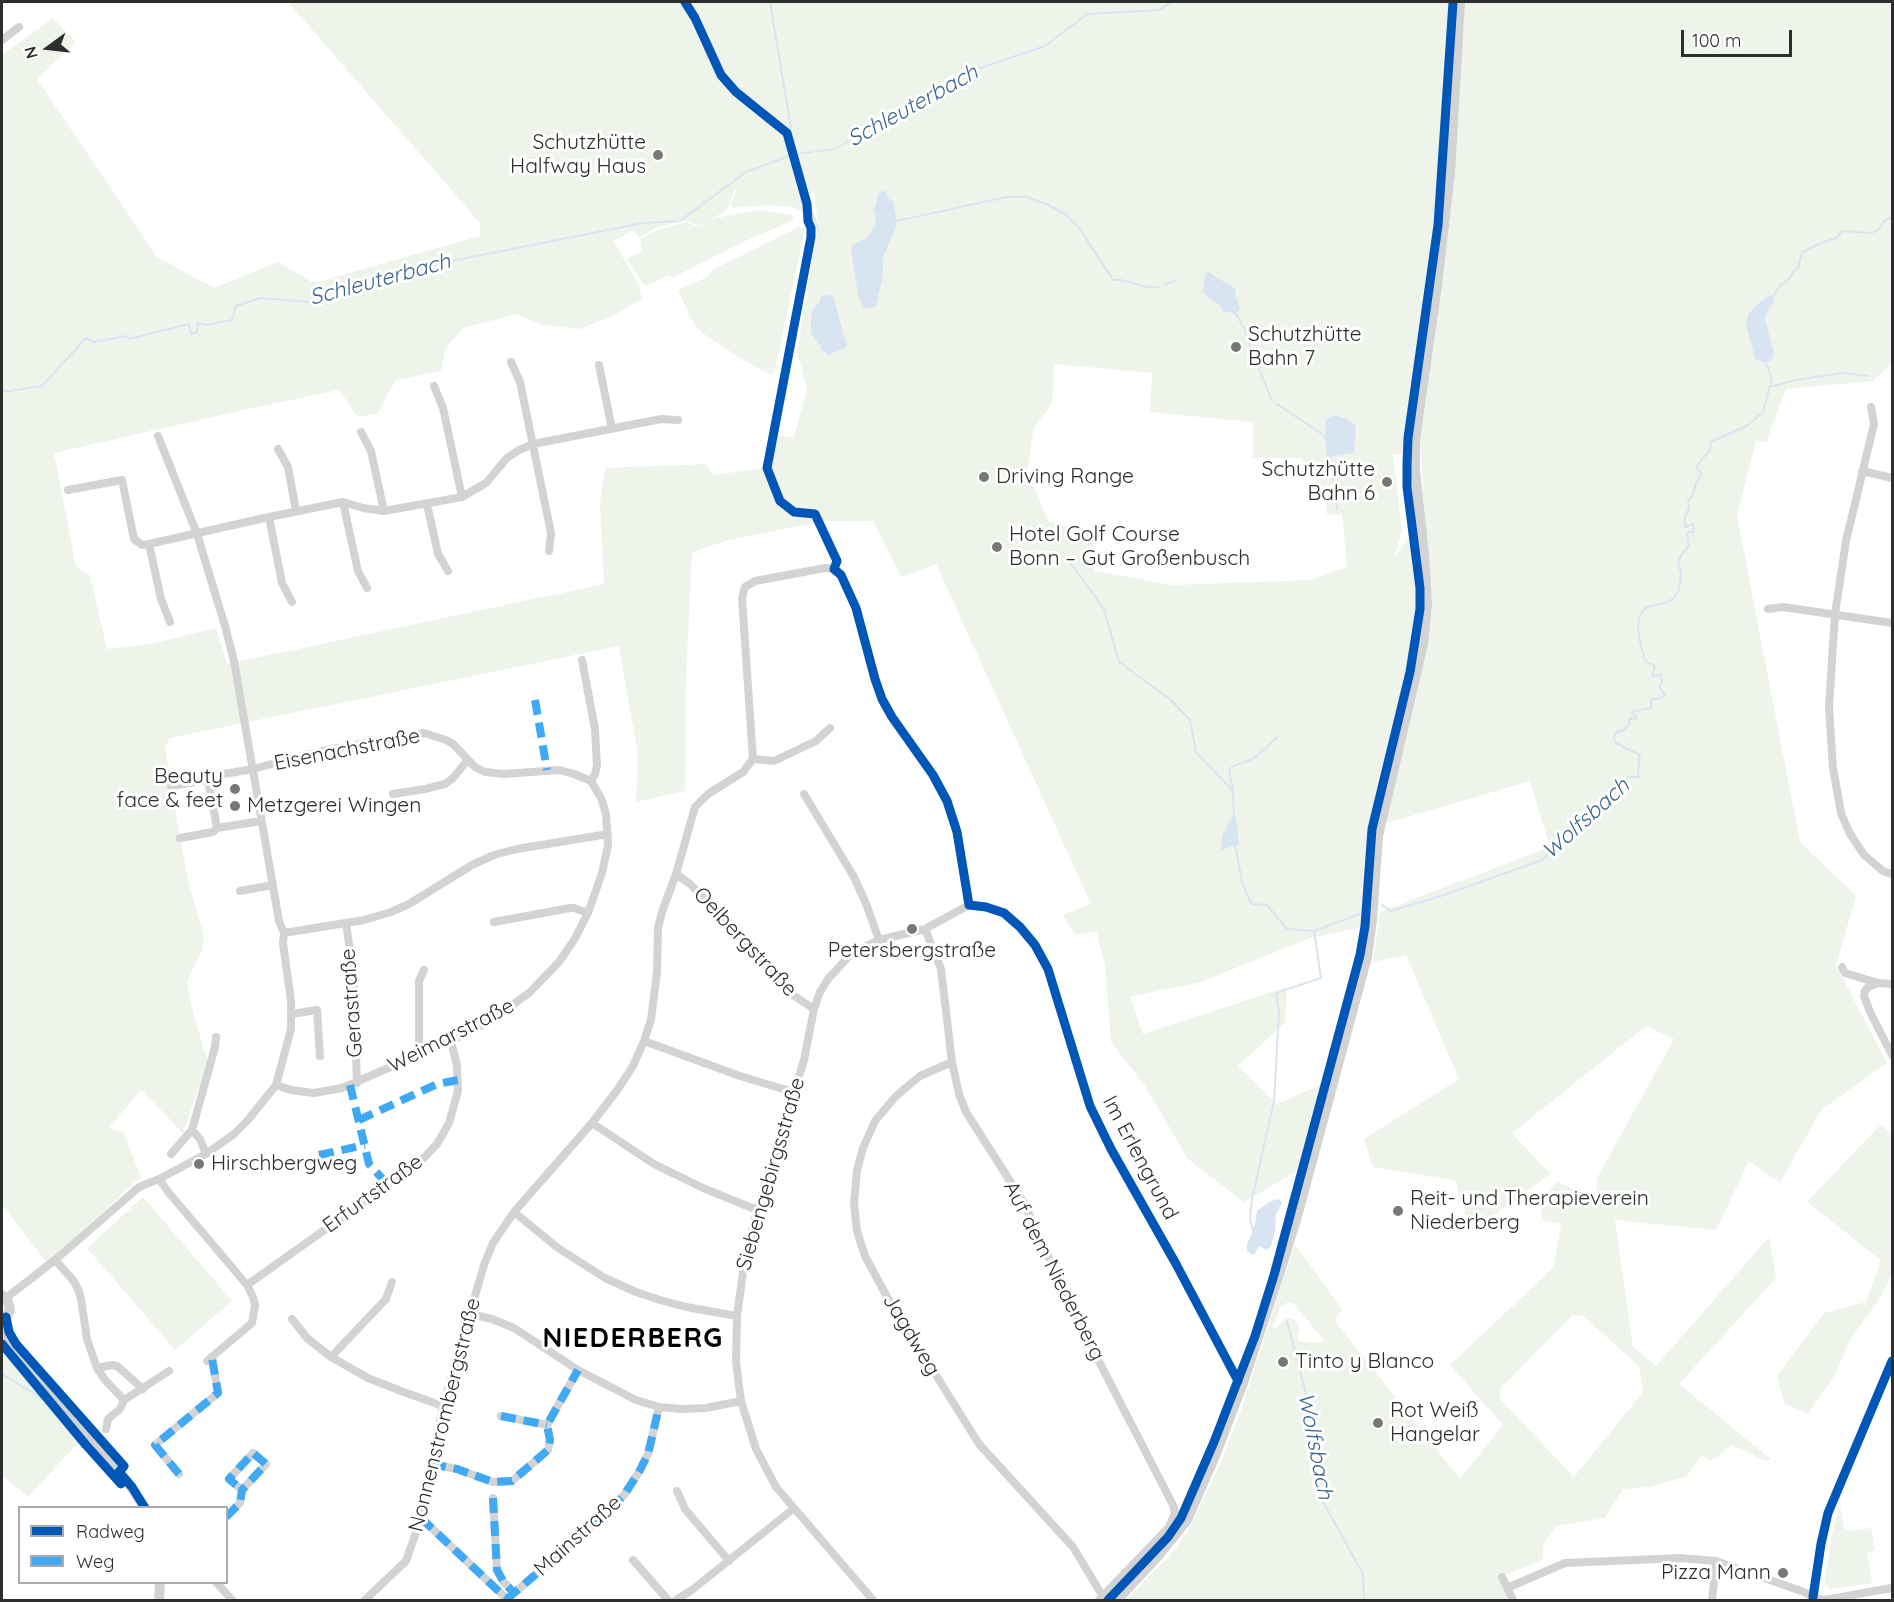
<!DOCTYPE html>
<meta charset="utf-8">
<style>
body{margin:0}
#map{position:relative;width:1894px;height:1602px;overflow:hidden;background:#fff;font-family:Quicksand,sans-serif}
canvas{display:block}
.frame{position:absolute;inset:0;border:3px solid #2e2e2e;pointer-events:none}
.legend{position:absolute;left:18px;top:1506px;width:210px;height:78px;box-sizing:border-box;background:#fff;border:2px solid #ababab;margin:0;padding:8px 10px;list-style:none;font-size:18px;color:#2e2e2e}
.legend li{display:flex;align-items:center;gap:12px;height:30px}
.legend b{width:30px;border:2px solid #ababab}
.north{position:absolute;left:18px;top:18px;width:60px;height:60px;-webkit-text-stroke:4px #fff;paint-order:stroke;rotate:255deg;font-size:16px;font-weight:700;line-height:24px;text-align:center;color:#2e2e2e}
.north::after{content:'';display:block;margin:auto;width:21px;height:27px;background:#2e2e2e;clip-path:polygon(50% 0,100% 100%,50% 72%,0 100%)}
.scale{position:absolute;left:1681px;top:30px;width:111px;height:27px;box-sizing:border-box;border:3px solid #2e2e2e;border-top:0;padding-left:8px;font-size:18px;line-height:21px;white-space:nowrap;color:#2e2e2e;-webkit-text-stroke:4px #fff;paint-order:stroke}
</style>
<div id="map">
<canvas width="1894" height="1602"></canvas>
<div class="frame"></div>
<ul class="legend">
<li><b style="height:8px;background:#0057b8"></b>Radweg</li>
<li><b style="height:8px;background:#3fa9f5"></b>Weg</li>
</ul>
<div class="north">N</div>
<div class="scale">100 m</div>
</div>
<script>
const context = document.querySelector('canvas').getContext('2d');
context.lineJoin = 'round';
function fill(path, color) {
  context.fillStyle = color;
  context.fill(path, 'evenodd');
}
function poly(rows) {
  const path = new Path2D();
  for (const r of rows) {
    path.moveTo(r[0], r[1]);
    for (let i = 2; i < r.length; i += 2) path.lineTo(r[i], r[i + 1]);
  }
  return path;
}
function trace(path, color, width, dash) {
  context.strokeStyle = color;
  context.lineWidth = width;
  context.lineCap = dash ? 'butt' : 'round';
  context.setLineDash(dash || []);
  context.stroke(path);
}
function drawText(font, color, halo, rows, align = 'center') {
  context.font = font + ' Quicksand,sans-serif';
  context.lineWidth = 6;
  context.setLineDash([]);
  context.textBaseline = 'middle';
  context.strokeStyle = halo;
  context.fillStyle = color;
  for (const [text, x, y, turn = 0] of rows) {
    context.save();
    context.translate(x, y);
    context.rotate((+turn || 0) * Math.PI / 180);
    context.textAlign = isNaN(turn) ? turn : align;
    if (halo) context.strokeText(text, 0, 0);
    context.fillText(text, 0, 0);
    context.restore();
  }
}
fill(poly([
 [288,2,1892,2,1892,363,1873,381,1786,389,1766,442,1756,441,1737,516,1800,842,1856,896,1836,965,1887,1063,1821,1110,1780,1183,1749,1161,1716,1230,1615,1220,1633,1347,1656,1366,1769,1237,1776,1278,1679,1384,1771,1459,1766,1461,1732,1445,1711,1461,1702,1455,1687,1476,1650,1487,1623,1489,1605,1518,1556,1526,1543,1545,1543,1559,1500,1577,1510,1600,1126,1600,1172,1553,1188,1531,1222,1460,1243,1404,1295,1244,1342,1309,1335,1321,1460,1479,1503,1425,1450,1365,1554,1267,1561,1224,1543,1221,1540,1198,1558,1182,1596,1200,1597,1178,1674,1039,1646,1026,1512,1133,1550,1174,1471,1232,1455,1180,1373,1167,1364,1139,1459,1079,1406,955,1373,962,1380,912,1550,847,1530,781,1387,823,1369,827,1362,927,1310,938,1201,982,1130,997,1143,1034,1287,987,1285,1023,1238,1066,1277,1104,1322,1084,1297,1171,1244,1202,1188,1159,1145,1086,1111,1042,1105,965,1096,931,1075,935,1063,915,1091,904,936,564,901,577,873,521,824,521,729,540,692,552,686,678,685,791,636,802,638,755,619,646,170,738,165,747,180,838,189,884,204,936,202,950,187,981,193,1013,208,1062,183,1133,141,1090,109,1128,124,1133,141,1177,47,1263,2,1205,2,55,53,18,76,42,37,79,157,257,214,288,278,262,314,283,480,236,480,223],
 [737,189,731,204,733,208,768,205,792,207,804,213,802,197,814,192,818,225,797,352,807,389,794,437,777,436,767,468,712,475,707,464,605,468,600,503,604,584,227,664,216,628,151,644,107,649,90,575,76,567,54,453,248,409,339,390,358,417,377,414,396,380,441,371,446,348,463,328,517,314,542,325,580,329,618,313,642,299,639,286,614,241,633,230,639,238,654,229,680,221,689,221,700,226,704,224,700,227,686,222,655,231,640,239,642,251,627,259,644,285,648,285,670,275,672,278,741,243,794,220,792,215,761,210,725,216,710,220,724,212,729,206,734,190],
 [1774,301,1767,312,1755,359,1746,324],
 [1054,364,1152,373,1150,412,1253,422,1253,458,1301,458,1326,492,1327,515,1342,514,1347,567,1311,580,1172,585,1095,571,1094,544,1091,532,1049,522,1027,472,1034,427,1052,404],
 [1421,452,1424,516,1394,558,1402,531,1393,455],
 [1288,1302,1293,1303,1324,1340,1320,1343,1299,1341,1297,1337,1300,1328,1295,1320,1287,1317,1275,1329,1273,1327,1280,1308],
 [1582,1315,1639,1366,1643,1392,1574,1477,1500,1399,1500,1389,1572,1316],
 [799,227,805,229,775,370,773,374,769,374,740,358,701,332,692,321,678,290,707,277,714,269],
 [1881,1124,1892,1135,1892,1273,1881,1297,1851,1338,1835,1375,1808,1414,1784,1403,1777,1376,1824,1313,1866,1302,1881,1260,1807,1202],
 [143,1197,232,1301,175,1350,87,1248],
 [2,1352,79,1442,28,1497,2,1475],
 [1840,1506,1845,1531,1871,1528,1875,1550,1867,1553,1872,1583,1831,1589,1824,1584,1832,1533]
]), '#eff4eb');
fill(poly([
 [881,191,884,191,890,200,893,201,897,221,895,230,883,257,883,275,876,307,864,308,858,295,851,249,852,245,867,238,875,225,876,215,874,211,878,195],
 [1208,272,1236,289,1235,294,1240,309,1236,314,1230,312,1223,312,1220,305,1210,299,1203,292,1205,275],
 [833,295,847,347,828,355,821,349,820,345,811,334,811,320,812,310,820,302,821,296],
 [1769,296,1773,297,1774,301,1767,312,1765,320,1774,352,1772,360,1765,363,1755,359,1746,325,1749,313,1761,301],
 [1335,415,1347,419,1356,426,1354,453,1327,457,1325,436,1326,419],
 [1232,817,1236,818,1239,844,1221,850,1222,836],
 [1278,1199,1281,1201,1282,1204,1276,1214,1275,1231,1271,1246,1267,1250,1261,1247,1258,1248,1255,1254,1252,1255,1247,1250,1247,1245,1255,1224,1257,1211,1269,1202]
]), '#d8e4f1');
trace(poly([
 [770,2,791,128],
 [792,134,799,171],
 [817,151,835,149,962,74,1045,46,1087,14,1159,10,1172,2],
 [795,154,812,152],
 [802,182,819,232],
 [897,221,1006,197,1027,197,1046,204,1065,214,1080,229,1113,280,1121,280,1147,287,1159,287],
 [1164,285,1176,280],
 [1771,299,1780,286,1789,279,1794,270,1798,268,1802,252,1821,243,1836,238,1842,231,1871,233,1879,229,1884,221,1892,217],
 [1236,314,1244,328,1254,356],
 [1257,363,1271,399],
 [1770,387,1795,380,1843,373,1868,376],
 [2,391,10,391,42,386,86,338,94,342,125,336,129,339,189,324,191,334,197,332,198,323,206,325,232,320,236,306,260,298,309,302,365,287,446,262,643,223,680,221,746,172,789,156],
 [1277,404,1325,436,1325,439],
 [1330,456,1337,509],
 [1069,561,1104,609,1119,662,1171,700,1190,720,1196,752,1233,791],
 [1234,820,1233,791,1229,769,1234,766,1253,759,1278,737],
 [1235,844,1243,886,1252,904,1267,905,1287,929,1314,931],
 [1382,905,1391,911,1444,895,1542,860,1577,824,1582,823,1592,811,1604,809,1608,795,1618,790,1625,779,1630,777,1639,777,1638,770,1640,755,1616,743,1614,737,1616,733,1624,730,1629,725,1629,719,1637,718,1631,712,1651,708,1651,699,1658,699,1665,695,1659,687,1662,682,1661,675,1652,676,1655,667,1653,664,1650,664,1645,660,1640,642,1638,625,1640,616,1644,609,1650,606,1665,603,1673,599,1679,590,1681,573,1678,563,1681,555,1689,546,1687,534,1690,532,1694,532,1693,524,1685,527,1685,517,1689,508,1688,501,1693,495,1696,483,1702,474,1696,467,1703,458,1710,451,1711,442,1748,425,1763,412,1772,378,1765,361],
 [1253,1231,1250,1219,1252,1199,1274,1101,1279,1012,1276,993,1321,978,1314,931,1360,914],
 [1287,1321,1320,1448,1322,1500,1363,1574,1364,1600],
 [2,1374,40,1397]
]), '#d8e4f1', 2);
trace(poly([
 [2,40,19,27],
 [511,362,520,382,551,533,549,551],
 [599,365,612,429],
 [434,386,443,408,462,497],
 [1871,407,1874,424,1846,541,1835,614,1829,707,1833,768,1841,813,1849,832,1864,855,1883,871,1892,874],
 [361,432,371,451,384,511],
 [278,449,288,467,296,511],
 [1862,471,1892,478],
 [68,490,122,480,134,539,142,545,149,544,269,517,343,502,363,508,384,511,462,497,486,483,507,458,519,450,533,444,661,419,678,420],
 [343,502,358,571,367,588],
 [427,504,438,554,448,571],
 [269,517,282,583,292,602],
 [149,544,161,599,170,622],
 [1768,609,1783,607,1892,623],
 [582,660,595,729,597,765,595,774,591,781],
 [753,759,774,761,816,741,830,728],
 [208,780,217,828],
 [171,786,208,780,212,776,253,769,321,751,424,733,446,740,453,744,475,767,485,772,504,774,559,770,574,774,591,781,601,798,606,814,608,845,602,873,588,913,574,940,559,962,529,993,490,1021,451,1041,342,1088,314,1093,291,1090,276,1085],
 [393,794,425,789,445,784,453,778,467,761],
 [804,794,854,877,867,906,879,940],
 [180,838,213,832,217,828,261,821],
 [676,874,690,884,739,933,777,980,790,993,814,1009],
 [240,891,273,885],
 [969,905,986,907,1004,913,1020,927,1035,945,1048,969,1090,1106,1111,1149,1176,1264,1238,1381,1243,1383],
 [494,922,570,908,574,908,588,913],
 [346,923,353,970,357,1083],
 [925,929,941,969,952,1062,959,1094,966,1112,1024,1203,1072,1309,1173,1505,1175,1513,1169,1527,1099,1600],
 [284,933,364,920,391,912,409,904,472,865,494,855,517,849,608,834],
 [1842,967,1845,973,1878,983],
 [1892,984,1878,983,1868,987,1865,991,1864,996,1870,1012,1892,1055],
 [292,1014,317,1010,320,1056],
 [644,1041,740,1076,793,1092],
 [419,1055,419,981,424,970],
 [952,1062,920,1076,896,1096,875,1121,863,1148,857,1170,854,1204,857,1231,865,1256,886,1295,979,1444,1073,1547,1105,1600],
 [592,1123,654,1164,703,1188,757,1210],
 [171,1154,192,1130],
 [206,1154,200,1139,192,1130,215,1047,216,1037],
 [159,1179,169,1193,247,1285,253,1297,255,1306,252,1323,207,1361],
 [514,1212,558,1248,605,1278,636,1292,660,1300,686,1307,737,1316],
 [55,1260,73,1280,78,1289,81,1299,87,1339,97,1368,105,1380,124,1400],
 [247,1285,420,1162,437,1144,449,1123,458,1091,457,1066,451,1041],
 [6,1298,55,1260,139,1187,159,1179,206,1154,234,1134,248,1120,276,1085,291,1029,291,1001,283,943,284,933,279,921,234,661,225,626,197,534,158,436],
 [470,1314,492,1319,514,1328,578,1370,636,1400,659,1407,682,1409,706,1408,741,1401],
 [292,1319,307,1338,331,1357,368,1378,401,1391,443,1406],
 [331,1357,386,1299,392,1282],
 [97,1368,112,1365,117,1366,143,1389],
 [501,1416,547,1425],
 [106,1429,108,1419,120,1409,124,1400,169,1371],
 [431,1464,457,1469,493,1482,512,1481,548,1450,550,1440,547,1425,578,1370],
 [179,1474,155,1445,218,1393,212,1358],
 [677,1491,685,1509,729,1561],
 [493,1498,497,1570,503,1581,514,1593],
 [226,1517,240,1503,242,1490,266,1464,253,1453,229,1479,242,1490],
 [421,1518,507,1599,605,1515,624,1495,639,1472,648,1454,659,1407],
 [633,1560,668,1600],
 [1502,1577,1513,1600],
 [216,1582,232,1600],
 [1507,1588,1565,1563,1680,1558,1716,1561,1804,1592,1813,1597,1824,1600,1892,1588],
 [365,1600,406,1561,421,1518,443,1406,484,1265,493,1243,514,1212,592,1123,618,1089,633,1066,644,1041,651,1020,657,972,658,928,662,912,676,874,695,807,708,794,743,772,753,759,742,598,745,587,755,581,825,568,834,569,841,575,856,608,875,679,882,699,892,717,933,775,947,801,957,832,969,905],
 [676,1600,692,1590,793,1509],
 [873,1600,776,1487,756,1449,741,1401,736,1362,737,1316,744,1265,757,1210,804,1060,814,1009,820,992,828,979,850,955,864,947,879,940,925,929,969,905],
 [1712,1600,1716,1561],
 [1812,1600,1821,1544,1828,1513,1892,1361]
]), '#d3d3d3', 8);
trace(poly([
 [2,1295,8,1302,10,1310,6,1317,2,1321],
 [2,1321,8,1341,20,1357,127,1481,145,1508],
 [159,1600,160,1582],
 [1117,1600,1158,1556,1187,1520,1215,1456,1243,1383,1278,1278,1298,1213,1367,957,1372,920,1378,836,1423,644,1427,605,1424,554,1415,471,1415,440,1437,285,1450,173,1460,2]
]), '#d3d3d3', 10);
trace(poly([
 [535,700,547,770],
 [350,1085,369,1164,388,1185],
 [359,1120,437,1084,458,1080],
 [319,1155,365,1145],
 [501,1416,547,1425],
 [431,1464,457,1469,493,1482,512,1481,548,1450,550,1440,547,1425,578,1370],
 [179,1474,155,1445,218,1393,212,1358],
 [493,1498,497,1570,503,1581,514,1593],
 [226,1517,240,1503,242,1490,266,1464,253,1453,229,1479,242,1490],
 [421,1518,508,1600],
 [507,1599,605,1515,624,1495,639,1472,648,1454,659,1407]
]), '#3fa9f5', 8, [15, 8]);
trace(poly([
 [685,2,695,18,721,75,736,92,787,133,807,204,808,221,811,228,811,237,767,468,780,501,794,512,815,514,837,561,834,569,841,575,856,608,875,679,882,699,892,717,933,775,947,801,957,832,969,905,986,907,1004,913,1020,927,1035,945,1048,969,1090,1106,1111,1149,1176,1264,1238,1381],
 [6,1317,9,1332,16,1344,124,1466,119,1472,132,1487,145,1508],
 [2,1344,86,1445,121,1484],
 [1813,1597,1821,1544,1828,1513,1892,1361],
 [1108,1600,1168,1537,1181,1518,1214,1442,1255,1336,1274,1275,1360,955,1365,926,1372,829,1410,672,1420,609,1420,588,1407,487,1407,465,1408,438,1438,225,1453,2]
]), '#0057b8', 9);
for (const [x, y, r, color] of [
 [658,155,6,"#777"],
 [1236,347,6,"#777"],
 [984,477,6,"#777"],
 [1387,482,6,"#777"],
 [997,547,6,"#777"],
 [235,789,6,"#777"],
 [235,806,6,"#777"],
 [912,929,6,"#777"],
 [199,1164,6,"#777"],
 [1398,1211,6,"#777"],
 [1283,1362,6,"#777"],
 [1378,1423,6,"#777"],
 [1783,1573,6,"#777"]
]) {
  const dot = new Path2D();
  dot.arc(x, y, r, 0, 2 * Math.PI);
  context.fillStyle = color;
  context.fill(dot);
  trace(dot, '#fff', 2);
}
drawText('21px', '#2e2e2e', '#fff', [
 ["Schutzhütte",646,143,"right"],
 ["Halfway Haus",646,167,"right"],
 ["Schutzhütte",1248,335],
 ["Bahn 7",1248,359],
 ["Schutzhütte",1375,470,"right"],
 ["Bahn 6",1375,494,"right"],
 ["Driving Range",996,477],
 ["Hotel Golf Course",1009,535],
 ["Bonn – Gut Großenbusch",1009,559],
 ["Beauty",223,777,"right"],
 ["face & feet",223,801,"right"],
 ["Metzgerei Wingen",247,806],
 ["Petersbergstraße",912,951,"center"],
 ["Hirschbergweg",211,1164],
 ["Reit- und Therapieverein",1410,1199],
 ["Niederberg",1410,1223],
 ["Tinto y Blanco",1295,1362],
 ["Rot Weiß",1390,1411],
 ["Hangelar",1390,1435],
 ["Pizza Mann",1771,1573,"right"]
], 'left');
drawText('21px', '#2e2e2e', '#fff', [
 ["Eisenachstraße",347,750,-11],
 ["Oelbergstraße",745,942,47],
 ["Gerastraße",352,1003,-94],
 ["Weimarstraße",451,1036,-27],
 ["Im Erlengrund",1140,1158,62],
 ["Siebengebirgsstraße",771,1174,-74],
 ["Erfurtstraße",373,1194,-36],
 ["Auf dem Niederberg",1054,1271,63],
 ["Jagdweg",911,1335,59],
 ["Nonnenstrombergstraße",445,1415,-76],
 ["Mainstraße",578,1536,-42]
]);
drawText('italic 22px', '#3d668f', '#fff', [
 ["Schleuterbach",913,106,-29],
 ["Schleuterbach",380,280,-15],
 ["Wolfsbach",1586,819,-42],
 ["Wolfsbach",1315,1446,79]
]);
context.letterSpacing = '1.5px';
drawText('bold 27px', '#000', '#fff', [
 ["NIEDERBERG",633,1339]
]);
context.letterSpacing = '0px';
</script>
